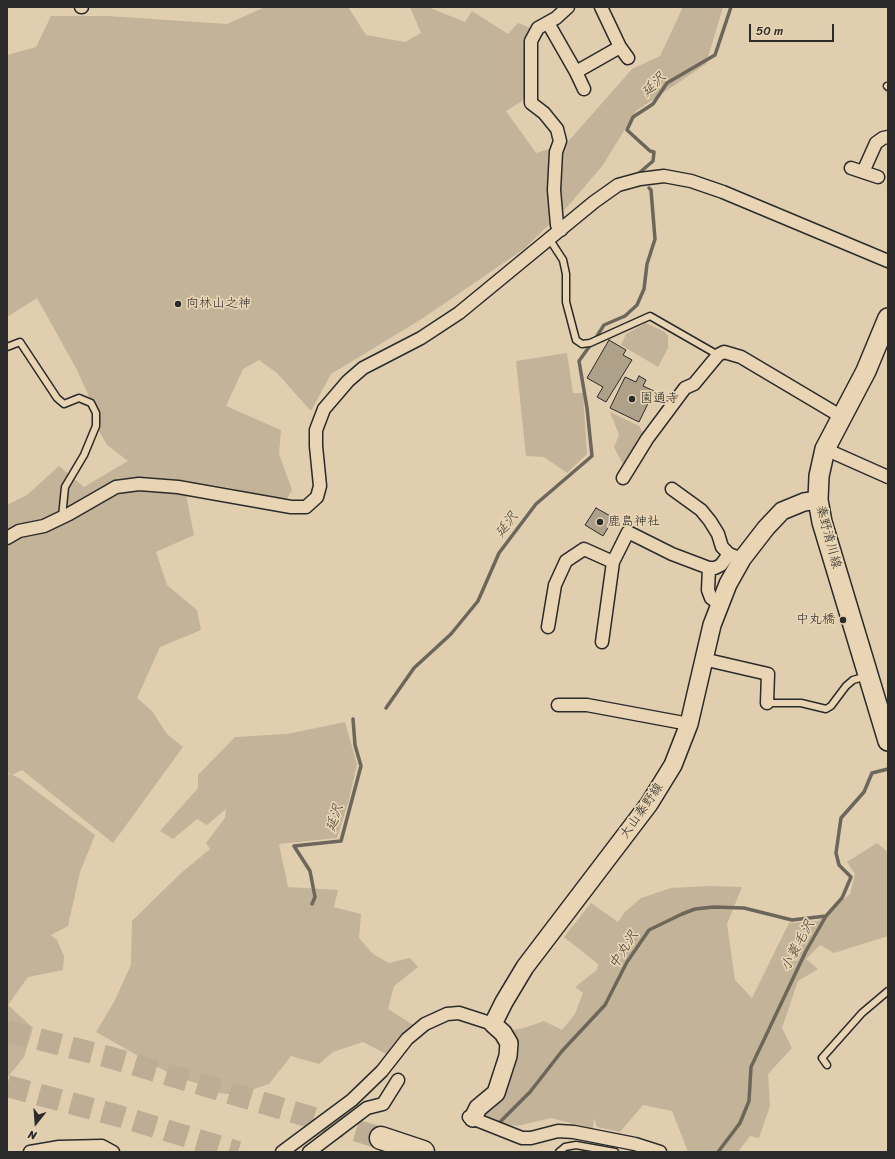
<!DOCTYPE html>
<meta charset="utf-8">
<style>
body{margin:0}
#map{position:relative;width:895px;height:1159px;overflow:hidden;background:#e1ceae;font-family:Sriracha,sans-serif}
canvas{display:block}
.frame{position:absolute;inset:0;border:8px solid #2b2b2b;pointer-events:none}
.north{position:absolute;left:16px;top:1103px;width:40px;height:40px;-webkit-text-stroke:3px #e9d5b3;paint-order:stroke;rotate:197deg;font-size:11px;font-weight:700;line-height:16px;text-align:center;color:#2b2b2b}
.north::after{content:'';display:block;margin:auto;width:14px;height:18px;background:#2b2b2b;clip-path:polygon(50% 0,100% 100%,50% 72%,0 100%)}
.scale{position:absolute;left:749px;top:24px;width:85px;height:18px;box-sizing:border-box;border:2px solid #2b2b2b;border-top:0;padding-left:5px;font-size:12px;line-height:14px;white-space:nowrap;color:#2b2b2b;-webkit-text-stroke:3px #e9d5b3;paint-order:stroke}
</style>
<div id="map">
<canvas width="895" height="1159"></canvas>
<div class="frame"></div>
<div class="north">N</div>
<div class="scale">50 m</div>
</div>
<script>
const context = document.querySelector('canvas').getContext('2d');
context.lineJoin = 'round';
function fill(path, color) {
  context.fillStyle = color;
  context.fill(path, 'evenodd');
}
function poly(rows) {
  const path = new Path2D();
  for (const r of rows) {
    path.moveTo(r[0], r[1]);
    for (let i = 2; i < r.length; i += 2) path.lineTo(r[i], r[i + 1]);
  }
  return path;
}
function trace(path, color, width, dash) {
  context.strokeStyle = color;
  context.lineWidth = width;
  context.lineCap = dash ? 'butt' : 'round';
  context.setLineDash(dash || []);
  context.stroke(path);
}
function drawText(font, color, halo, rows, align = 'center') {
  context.font = font + ' Sriracha,"Klee One",sans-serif';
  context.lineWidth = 3.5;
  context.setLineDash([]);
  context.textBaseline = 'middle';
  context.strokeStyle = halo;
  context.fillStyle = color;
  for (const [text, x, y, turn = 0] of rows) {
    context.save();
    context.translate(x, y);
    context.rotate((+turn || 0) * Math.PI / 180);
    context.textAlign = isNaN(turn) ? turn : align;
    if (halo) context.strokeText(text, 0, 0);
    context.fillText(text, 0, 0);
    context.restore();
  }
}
fill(poly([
 [265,7,348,7,366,35,405,42,421,33,410,7,428,7,465,22,472,11,508,34,518,23,535,30,527,98,506,111,536,153,566,144,632,69,660,56,683,7,723,7,706,64,636,111,603,165,568,206,524,249,420,320,331,374,311,411,277,373,259,360,243,369,226,406,281,430,279,454,292,490,283,505,230,488,183,480,194,535,156,552,167,585,197,610,201,630,160,647,137,698,152,711,167,734,183,747,113,843,22,770,12,775,19,778,95,835,80,872,68,926,51,935,57,940,64,956,63,970,28,977,8,1005,33,1028,24,1057,7,1078,7,774,10,775,7,771,7,505,27,495,59,466,84,487,128,461,107,445,96,426,98,417,77,370,37,298,7,317,7,55,36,47,51,16,108,16,227,24],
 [646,323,665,332,668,336,668,348,658,367,621,345,626,334],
 [567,353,573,393,583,393,587,454,567,473,544,457,526,456,516,361],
 [610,412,639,426,644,434,624,466,614,447,619,435],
 [345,722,357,764,349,800,337,838,279,844,288,887,338,890,334,907,361,914,359,938,373,954,389,963,410,958,418,967,394,986,388,1009,415,1026,390,1056,363,1042,333,1052,319,1064,291,1056,269,1084,236,1095,212,1092,199,1084,174,1076,96,1032,114,1002,131,965,132,921,181,873,210,849,206,843,225,818,226,809,207,825,197,819,173,839,160,831,198,788,198,775,235,737,287,734],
 [877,843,888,852,888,936,834,953,820,945,806,959,818,969,798,981,782,1028,792,1048,768,1074,770,1106,759,1138,750,1136,738,1152,688,1152,672,1111,643,1105,620,1132,597,1127,594,1118,593,1129,551,1118,517,1126,494,1123,478,1116,496,1093,504,1031,524,1028,544,1021,562,1030,575,1014,583,993,575,987,597,970,598,964,564,937,591,903,618,922,624,913,641,898,671,888,709,886,742,887,727,924,735,980,752,998,789,923,818,921,850,894,855,874,847,862]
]), '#c3b398');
trace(poly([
 [638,174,653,161,654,152,650,151,627,130,633,117,653,104,667,83,715,55,731,7],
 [597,336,604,325,625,316,637,305,644,289,647,264,655,239,651,190,649,188],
 [386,708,414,668,451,634,478,601,499,553,536,504,592,456,587,408,579,361,589,347],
 [312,904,315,897,310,871,294,846,341,841,361,766,355,745,353,719],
 [500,1122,530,1092,562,1051,605,1005,627,962,649,930,682,914,695,909,714,907,744,908,792,920,826,916],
 [718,1152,740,1123,749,1101,751,1067,806,951,826,916,842,898,851,877,839,865,836,853,841,818,864,792,872,773,888,769]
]), '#6d665a', 3.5);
const building = poly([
 [609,340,626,350,623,355,632,360,606,402,597,397,603,387,587,378,609,340],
 [639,376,646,380,643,386,654,391,639,422,610,408,625,377,636,382,639,376],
 [596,508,614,518,603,536,585,525,596,508]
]);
fill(building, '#afa089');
trace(building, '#2b2b2b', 1);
trace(poly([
 [7,1031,112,1058,381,1138],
 [7,1086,119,1116,238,1152]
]), '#bdad94', 22, [22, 11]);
const service = poly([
 [887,86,888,87],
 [550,240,563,260,566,274,566,302,576,340,582,344,590,343,650,316,718,355],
 [7,347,20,342,57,398,64,404,79,398,91,403,96,413,96,426,84,455,65,487,62,517],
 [767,703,801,703,826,709,831,706,846,686,853,680,867,676],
 [827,1065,822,1058,862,1013,888,991],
 [559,1152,565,1147,576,1145,615,1152]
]);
const minor = poly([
 [81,7,82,7],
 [548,23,576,72,620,47,601,7],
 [620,47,628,58],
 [576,72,584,89],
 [851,168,878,177],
 [863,172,876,143,883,138,888,137],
 [561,230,557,225,554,190,556,152,560,141,557,129,544,113,531,103,531,41,538,28,556,18,568,7],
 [825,449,888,477],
 [623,478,647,439,685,388,694,384,718,355,724,352,741,357,842,417],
 [672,489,701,510,710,521,718,534,722,547,729,554,742,559],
 [7,538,19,531,44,526,69,514,116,487,139,484,178,487,291,507,306,507,317,497,320,486,316,446,316,430,324,409,348,381,363,368,421,338,459,313,594,202,618,185,640,179,664,176,691,181,723,192,888,261],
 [719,604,711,598,708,590,709,568,715,568,721,565,729,554],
 [548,627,555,585,566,561,584,549,613,562],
 [602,642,613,562,628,532,672,554,709,568],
 [703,659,768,674,767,703],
 [558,705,587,705,689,724],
 [469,1117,522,1138,531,1138,558,1131,574,1132,635,1144,660,1152],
 [30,1152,59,1147,102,1146,113,1152],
 [282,1152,352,1100,382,1071,407,1039,425,1024,447,1014,459,1013,493,1024],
 [309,1152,367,1108,383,1104,398,1080]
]);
const secondary = poly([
 [473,1118,478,1108,496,1093,508,1056,509,1043,503,1033,493,1024,504,1002,525,967,649,804,673,765,689,724,712,625,728,584,742,559,766,528,782,511,804,502,818,500]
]);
const primary = poly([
 [888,318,866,371,825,449,819,476,818,500,822,522,888,741]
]);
const motorway = poly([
 [381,1138,423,1152]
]);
trace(service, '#2b2b2b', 9);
trace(minor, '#2b2b2b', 15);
trace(secondary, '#2b2b2b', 20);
trace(primary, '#2b2b2b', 22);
trace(motorway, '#2b2b2b', 25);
trace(service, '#e9d5b3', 6);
trace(minor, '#e9d5b3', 12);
trace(secondary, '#e9d5b3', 17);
trace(primary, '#e9d5b3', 19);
trace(motorway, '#e9d5b3', 22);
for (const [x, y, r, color] of [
 [178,304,4,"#2b2b2b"],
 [632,399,4,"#2b2b2b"],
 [600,522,4,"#2b2b2b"],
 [843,620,4,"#2b2b2b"]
]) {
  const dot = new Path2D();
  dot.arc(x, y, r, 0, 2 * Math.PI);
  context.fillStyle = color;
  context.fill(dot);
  trace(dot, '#e9d5b3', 1.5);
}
drawText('13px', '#2b2b2b', '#e9d5b3', [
 ["向林山之神",186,304],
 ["園通寺",640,399],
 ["鹿島神社",608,522],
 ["中丸橋",835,620,"right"]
], 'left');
drawText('13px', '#2b2b2b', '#e9d5b3', [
 ["秦野清川線",828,537,75],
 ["大山秦野線",642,811,-55]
]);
drawText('italic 14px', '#46443e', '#e9d5b3', [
 ["延沢",654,85,-46],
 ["延沢",507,525,-53],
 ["延沢",335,818,-72],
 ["小蓑毛沢",798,946,-62],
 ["中丸沢",624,950,-58]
]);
</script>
